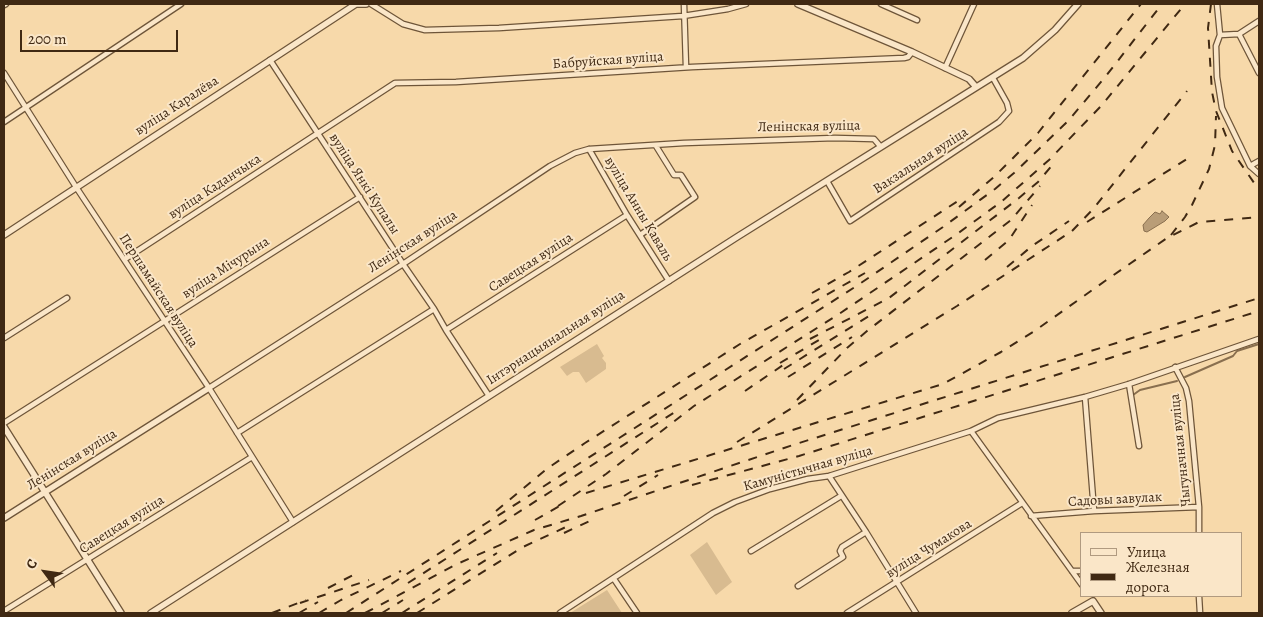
<!DOCTYPE html>
<meta charset="utf-8">
<style>
body{margin:0}
#map{position:relative;width:1263px;height:617px;overflow:hidden;background:#f7d9aa;font-family:Alegreya,serif}
canvas{display:block}
.frame{position:absolute;inset:0;border:5px solid #402913;pointer-events:none}
.legend{position:absolute;left:1080px;top:532px;width:162px;height:65px;box-sizing:border-box;background:#fae6c8;border:1px solid #b09a80;margin:0;padding:6px 9px;list-style:none;font-size:15px;color:#402913}
.legend li{display:flex;align-items:center;gap:10px;height:25px}
.legend b{width:25px;border:1px solid #b09a80}
.north{position:absolute;left:20px;top:547px;width:50px;height:50px;-webkit-text-stroke:4px #fae6c8;paint-order:stroke;rotate:301deg;font-size:14px;font-weight:700;line-height:20px;text-align:center;color:#402913}
.north::after{content:'';display:block;margin:auto;width:18px;height:22px;background:#402913;clip-path:polygon(50% 0,100% 100%,50% 72%,0 100%)}
.scale{position:absolute;left:20px;top:30px;width:158px;height:22px;box-sizing:border-box;border:2px solid #402913;border-top:0;padding-left:6px;font-size:15px;line-height:18px;white-space:nowrap;color:#402913;-webkit-text-stroke:4px #fae6c8;paint-order:stroke}
</style>
<div id="map">
<canvas width="1263" height="617"></canvas>
<div class="frame"></div>
<ul class="legend">
<li><b style="height:6px;background:#fae6c8"></b>Улица</li>
<li><b style="height:6px;background:#402913"></b>Железная дорога</li>
</ul>
<div class="north">С</div>
<div class="scale">200 m</div>
</div>
<script>
const context = document.querySelector('canvas').getContext('2d');
context.lineJoin = 'round';
function fill(path, color) {
  context.fillStyle = color;
  context.fill(path, 'evenodd');
}
function poly(rows) {
  const path = new Path2D();
  for (const r of rows) {
    path.moveTo(r[0], r[1]);
    for (let i = 2; i < r.length; i += 2) path.lineTo(r[i], r[i + 1]);
  }
  return path;
}
function trace(path, color, width, dash) {
  context.strokeStyle = color;
  context.lineWidth = width;
  context.lineCap = dash ? 'butt' : 'round';
  context.setLineDash(dash || []);
  context.stroke(path);
}
function drawText(font, color, halo, rows, align = 'center') {
  context.font = font + ' Alegreya,serif';
  context.lineWidth = 4;
  context.setLineDash([]);
  context.textBaseline = 'middle';
  context.strokeStyle = halo;
  context.fillStyle = color;
  for (const [text, x, y, turn = 0] of rows) {
    context.save();
    context.translate(x, y);
    context.rotate((+turn || 0) * Math.PI / 180);
    context.textAlign = isNaN(turn) ? turn : align;
    if (halo) context.strokeText(text, 0, 0);
    context.fillText(text, 0, 0);
    context.restore();
  }
}
fill(poly([
 [597,344,604,356,602,358,606,363,606,369,586,383,579,372,573,372,567,376,560,367],
 [707,542,732,582,716,595,690,555],
 [607,590,622,613,570,613]
]), '#d8bb90');
const water = poly([
 [1162,211,1169,217,1165,221,1147,232,1144,231,1143,225,1149,218,1155,212,1160,214,1162,211]
]);
fill(water, '#b99d77');
trace(water, '#896f4f', 1);
trace(poly([
 [1185,377,1233,356,1237,351,1259,344],
 [1133,395,1140,390,1177,381]
]), '#896f4f', 2);
const minor = poly([
 [371,4,403,24,425,30,499,28,683,16,728,9,746,4],
 [684,4,686,67],
 [881,4,917,20],
 [1217,4,1220,35,1216,46,1217,77,1222,108,1250,166,1259,174],
 [4,5,6,4],
 [1239,34,1259,73],
 [1220,35,1239,34,1259,21],
 [270,60,403,264,434,309,446,330,489,396],
 [945,68,974,4],
 [4,73,76,187,209,388,293,522],
 [4,122,181,4],
 [589,149,627,215,669,281],
 [1250,166,1259,161],
 [827,181,850,221,999,122,1009,111,1007,103,993,78],
 [640,235,695,197,681,175,674,175,656,146],
 [125,259,395,83,456,82,692,67,904,58,908,57,912,52],
 [446,330,627,215],
 [4,338,67,298],
 [1175,367,1186,388,1189,401,1199,507,1199,533],
 [1129,384,1139,446],
 [209,388,403,264,550,166,575,153,589,149,684,143,835,138,874,139,880,146],
 [1085,397,1094,511],
 [4,423,360,197],
 [971,431,1082,585],
 [237,433,434,309],
 [829,476,866,532,916,613],
 [1031,516,1094,511,1199,507],
 [751,551,841,496],
 [1072,571,1082,571],
 [614,579,637,613],
 [798,586,843,557,840,551,842,547,866,532],
 [1199,596,1200,613],
 [4,611,252,457],
 [560,613,713,513,735,502,770,489,808,479,829,476,971,431,998,418,1085,397,1129,384,1259,339],
 [847,613,1022,503]
]);
const tertiary = poly([
 [798,4,912,52,969,79,976,87],
 [4,235,356,4,366,4],
 [4,427,121,613],
 [4,518,209,388],
 [151,613,737,237,1023,58,1055,30,1078,4],
 [1072,613,1093,601,1101,613]
]);
trace(minor, '#6e5539', 7);
trace(tertiary, '#6e5539', 8);
trace(minor, '#fae6c8', 4.5);
trace(tertiary, '#fae6c8', 5.5);
trace(poly([
 [1211,4,1208,28,1212,92,1216,111,1232,151,1259,190],
 [959,207,995,176,1038,133,1141,4],
 [1087,222,1190,157],
 [1171,235,1185,217,1192,205,1209,169,1215,145,1216,116],
 [985,260,1009,240,1032,205],
 [1007,267,1032,246,1069,221],
 [812,293,849,272,964,197],
 [810,339,889,298,1019,198,1038,182,1054,163],
 [780,363,819,340],
 [784,369,869,316],
 [788,377,852,337],
 [745,391,789,361],
 [797,400,847,348,867,331,1011,220,1040,186],
 [737,442,957,306,1072,231,1094,208,1187,91],
 [692,485,799,456,1259,311],
 [586,493,943,384,1001,352,1036,330,1105,281,1167,238,1199,222,1259,217],
 [624,496,658,475],
 [558,506,606,474,694,406,839,314,957,234,1001,202,1049,160,1102,105,1185,4],
 [496,511,548,468,585,443,740,344,865,273],
 [535,520,563,504],
 [564,533,596,518],
 [408,583,678,410],
 [328,588,359,572],
 [300,603,369,580],
 [272,613,306,600],
 [299,613,318,602],
 [319,613,341,600,401,571],
 [346,613,858,285,943,227,995,189,1014,173,1068,121,1106,76,1162,4],
 [365,613,457,564,534,530,581,516,796,444,1259,298],
 [382,613,403,600],
 [402,613,497,553],
 [417,613,523,547,568,526]
]), '#402913', 2, [9, 9]);
drawText('14px', '#402913', '#fae6c8', [
 ["Бабруйская вуліца",608,61,-4],
 ["вуліца Каралёва",177,106,-33],
 ["Ленінская вуліца",809,127,-1],
 ["Вакзальная вуліца",921,161,-33],
 ["вуліца Янкі Купалы",364,184,57],
 ["вуліца Каданчыка",215,187,-33],
 ["вуліца Анны Каваль",638,209,59],
 ["Ленінская вуліца",413,242,-33],
 ["Савецкая вуліца",531,263,-33],
 ["вуліца Мічурына",226,268,-33],
 ["Першамайская вуліца",158,291,57],
 ["Інтэрнацыянальная вуліца",556,338,-33],
 ["Чыгуначная вуліца",1181,450,-96],
 ["Ленінская вуліца",72,460,-32],
 ["Камуністычная вуліца",808,469,-16],
 ["Садовы завулак",1115,500,-3],
 ["Савецкая вуліца",122,525,-32],
 ["вуліца Чумакова",929,549,-32]
]);
</script>
